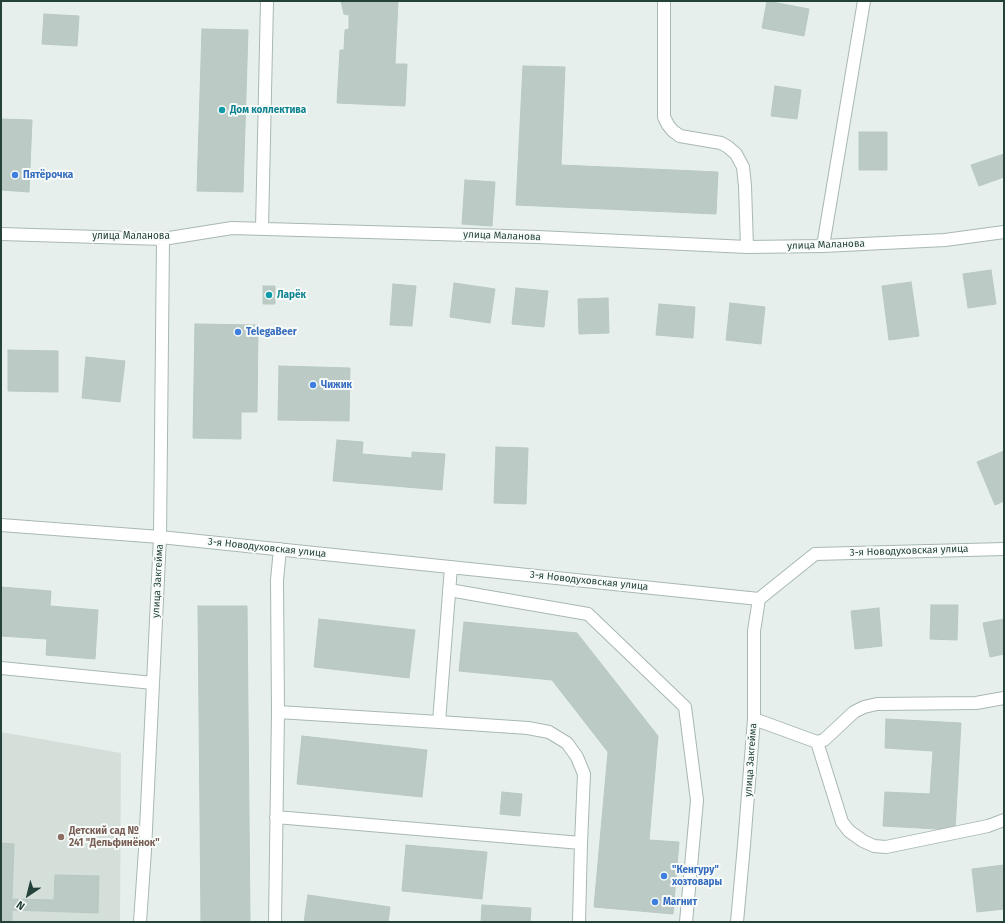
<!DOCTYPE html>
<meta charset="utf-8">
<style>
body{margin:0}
#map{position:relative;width:1005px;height:923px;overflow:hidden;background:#e6efeb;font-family:"Fira Sans",sans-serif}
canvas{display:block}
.frame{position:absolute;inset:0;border:2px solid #24423a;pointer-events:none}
.north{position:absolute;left:8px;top:875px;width:40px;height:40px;-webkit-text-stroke:3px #f7fbf9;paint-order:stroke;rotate:215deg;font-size:11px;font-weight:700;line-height:16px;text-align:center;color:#24423a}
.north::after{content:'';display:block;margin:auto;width:14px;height:18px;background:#24423a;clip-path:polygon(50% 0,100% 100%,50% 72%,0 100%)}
</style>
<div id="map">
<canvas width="1005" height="923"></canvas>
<div class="frame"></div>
<div class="north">N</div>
</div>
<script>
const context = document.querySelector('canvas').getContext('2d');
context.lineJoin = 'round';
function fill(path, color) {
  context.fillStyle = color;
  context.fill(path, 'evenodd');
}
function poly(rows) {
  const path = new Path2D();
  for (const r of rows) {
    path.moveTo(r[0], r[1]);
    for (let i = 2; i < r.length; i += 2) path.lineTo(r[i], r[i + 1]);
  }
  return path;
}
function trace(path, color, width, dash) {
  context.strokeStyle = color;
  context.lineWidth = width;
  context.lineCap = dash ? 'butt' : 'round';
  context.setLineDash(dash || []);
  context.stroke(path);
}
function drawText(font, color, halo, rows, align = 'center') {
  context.font = font + ' "Fira Sans",sans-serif';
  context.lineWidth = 4;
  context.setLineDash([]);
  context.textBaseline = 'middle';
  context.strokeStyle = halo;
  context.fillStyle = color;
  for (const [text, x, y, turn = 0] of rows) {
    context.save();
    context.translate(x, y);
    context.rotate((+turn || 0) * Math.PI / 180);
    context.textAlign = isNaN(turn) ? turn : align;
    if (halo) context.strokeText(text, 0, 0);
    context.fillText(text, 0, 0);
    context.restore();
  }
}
fill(poly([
 [1,732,121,753,120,922,1,922]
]), '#d4dfda');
const building = poly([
 [341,1,398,1,395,64,407,64,405,106,337,103,340,50,344,50,345,30,349,29,349,15,344,14,341,1],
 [767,1,809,9,804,36,762,28,767,1],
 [44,14,79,16,77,46,42,44,44,14],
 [202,29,248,30,243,192,197,191,202,29],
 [523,66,565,67,561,165,718,172,716,214,516,205,523,66],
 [775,86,801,90,797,119,771,116,775,86],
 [1,119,32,120,29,192,1,190,1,119],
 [859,132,887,132,887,170,859,170,859,132],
 [1004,154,1004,177,979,186,971,165,1004,154],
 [465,180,495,182,492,226,462,224,465,180],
 [991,270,996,304,968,308,963,274,991,270],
 [911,282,919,336,889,340,882,286,911,282],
 [454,283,495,289,490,323,450,317,454,283],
 [393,284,416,286,412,326,390,325,393,284],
 [263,286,275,286,275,304,263,304,263,286],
 [516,288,548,291,544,327,512,324,516,288],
 [608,298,609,333,579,334,578,299,608,298],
 [730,303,765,307,761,344,726,340,730,303],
 [659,304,695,307,693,338,656,335,659,304],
 [195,324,258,325,257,412,241,412,241,439,193,438,195,324],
 [8,350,58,351,58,392,8,391,8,350],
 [86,357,125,361,120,402,82,398,86,357],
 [279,366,350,368,349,421,278,420,279,366],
 [337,440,363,442,362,454,412,458,412,452,445,454,442,490,333,481,337,440],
 [496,447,528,448,526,504,494,503,496,447],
 [1004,451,1004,501,995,505,977,462,1004,451],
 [1,587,51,591,50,606,98,610,95,659,46,655,47,639,1,636,1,587],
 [931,605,958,605,957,640,930,639,931,605],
 [198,606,247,606,250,922,201,922,198,606],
 [879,608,882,646,855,649,851,611,879,608],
 [319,619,415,630,409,678,314,667,319,619],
 [1004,619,1004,654,990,657,983,623,1004,619],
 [464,622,577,633,658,736,649,840,679,842,673,914,594,907,608,752,552,680,459,671,464,622],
 [886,719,961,723,955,830,883,826,885,792,930,794,933,751,885,748,886,719],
 [302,736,427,750,422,797,297,784,302,736],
 [502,792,522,794,520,816,500,814,502,792],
 [1,843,14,844,12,899,54,900,55,875,99,876,98,913,12,910,12,922,1,922,1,843],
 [406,845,487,852,482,899,402,891,406,845],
 [1004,865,1004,909,977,912,972,869,1004,865],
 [308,895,390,907,388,922,304,922,308,895],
 [482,905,531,908,530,922,481,922,482,905]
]);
fill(building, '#bbcac4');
trace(building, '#b8c9c2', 1);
const minor = poly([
 [664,1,664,117,668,125,673,131,680,136,721,143,728,147,736,154,743,167,745,186,747,247],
 [262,229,267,1],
 [1,234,163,239,232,228,538,237,747,247,823,246,945,240,1004,232],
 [823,246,864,1],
 [1,525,160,537,759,599,815,554,1004,549],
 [451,567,439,722,528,728,549,732,567,743,577,757,584,774,581,843,579,922],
 [449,590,588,614,685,707,697,800,686,922],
 [1,668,153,683],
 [278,712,439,722],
 [754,719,817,742,824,740,854,712,864,707,877,704,976,703,1004,698],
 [817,742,842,822,849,831,863,841,874,846,886,847,988,826,1004,820],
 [276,817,581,843],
 [140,922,145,850,160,537,163,239],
 [275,922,278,712,277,580,280,549],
 [737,922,744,845,754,719,754,631,759,599]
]);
trace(minor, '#a8b8b2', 14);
trace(minor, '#fff', 12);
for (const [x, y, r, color] of [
 [222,110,4,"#0f9aa8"],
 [15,175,4,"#3f7fe0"],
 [269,295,4,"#0f9aa8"],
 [238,332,4,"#3f7fe0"],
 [313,385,4,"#3f7fe0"],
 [61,837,4,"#8d6e63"],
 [664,876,4,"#3f7fe0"],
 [655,902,4,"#3f7fe0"]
]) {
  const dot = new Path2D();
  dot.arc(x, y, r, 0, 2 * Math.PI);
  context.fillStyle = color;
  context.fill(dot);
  trace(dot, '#f7fbf9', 1.5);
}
drawText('bold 10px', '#0d838f', '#f7fbf9', [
 ["Дом коллектива",230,110],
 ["Ларёк",277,295]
], 'left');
drawText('bold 10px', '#366cbe', '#f7fbf9', [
 ["Пятёрочка",23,175],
 ["TelegaBeer",246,332],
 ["Чижик",321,385],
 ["\"Кенгуру\"",672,870],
 ["хозтовары",672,882],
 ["Магнит",663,902]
], 'left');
drawText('10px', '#24423a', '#f7fbf9', [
 ["улица Маланова",131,236],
 ["улица Маланова",502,236,2],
 ["улица Маланова",826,245,-2],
 ["3-я Новодуховская улица",267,548,6],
 ["3-я Новодуховская улица",909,551,-2],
 ["улица Закгейма",158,581,-87],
 ["3-я Новодуховская улица",589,581,6],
 ["улица Закгейма",751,760,-86]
]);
drawText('bold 10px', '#785e54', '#f7fbf9', [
 ["Детский сад №",69,831],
 ["241 \"Дельфинёнок\"",69,843]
], 'left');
</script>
